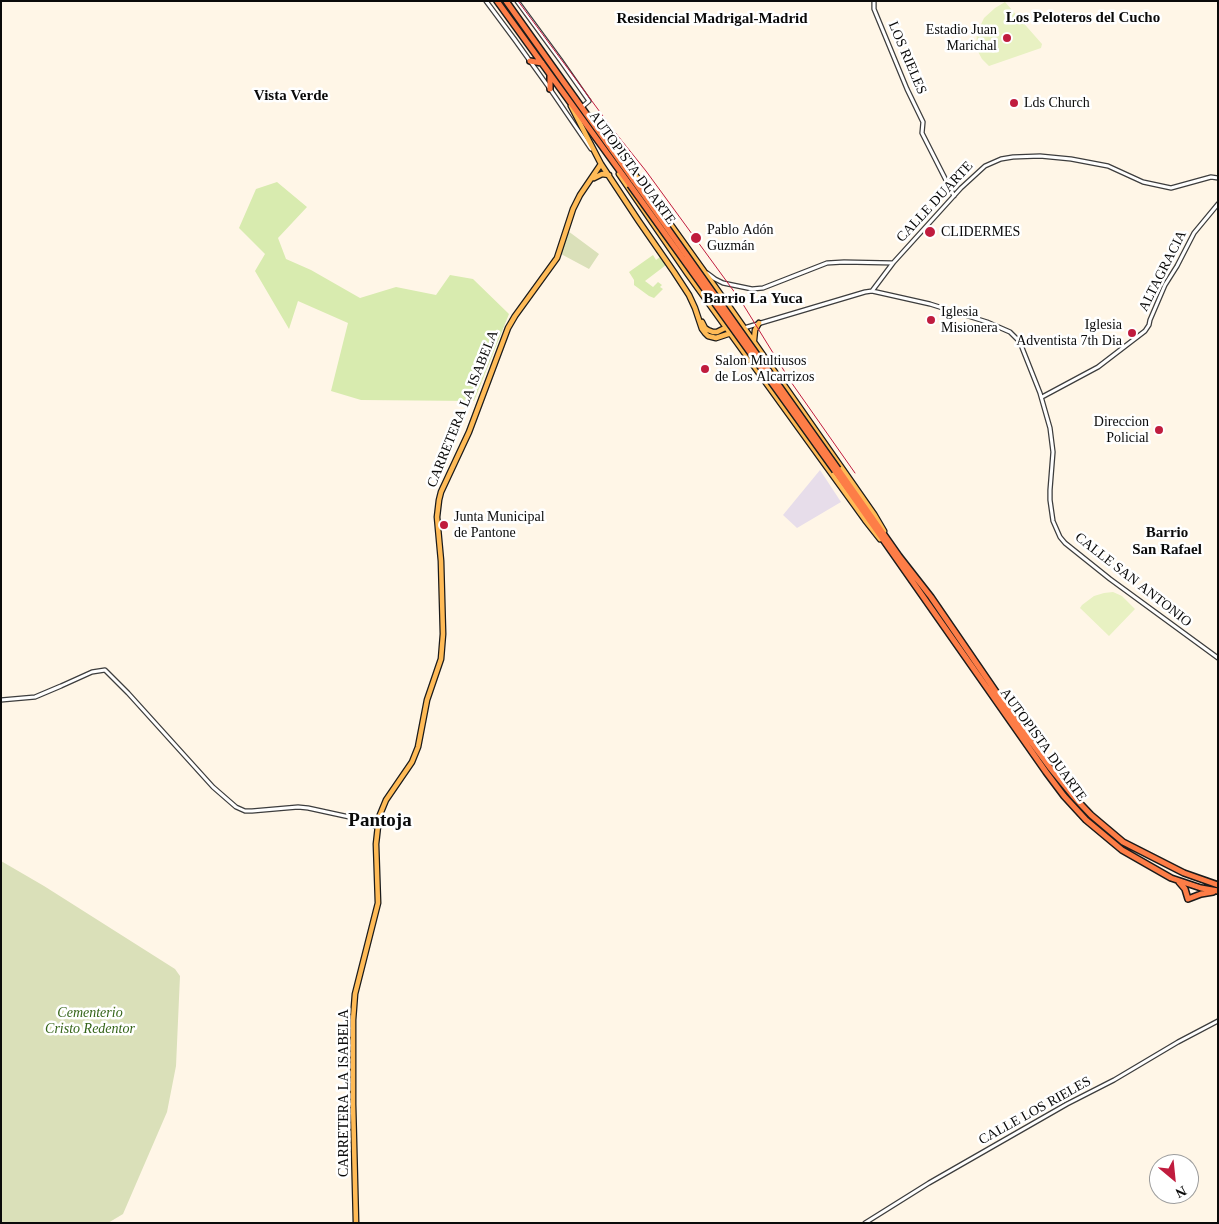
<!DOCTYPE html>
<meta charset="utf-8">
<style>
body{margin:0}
#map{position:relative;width:1219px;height:1224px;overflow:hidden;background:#fff6e7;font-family:"Times New Roman",serif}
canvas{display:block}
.frame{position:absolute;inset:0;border:2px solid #0a0a0a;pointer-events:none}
.north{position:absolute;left:1149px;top:1154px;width:50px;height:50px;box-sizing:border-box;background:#fff;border:1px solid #9d9d9d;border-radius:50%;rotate:152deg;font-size:14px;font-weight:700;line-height:20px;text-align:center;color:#0a0a0a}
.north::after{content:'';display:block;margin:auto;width:18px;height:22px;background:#c01c3e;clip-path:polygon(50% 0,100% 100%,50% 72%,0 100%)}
</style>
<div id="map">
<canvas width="1219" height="1224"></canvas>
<div class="frame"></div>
<div class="north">N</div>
</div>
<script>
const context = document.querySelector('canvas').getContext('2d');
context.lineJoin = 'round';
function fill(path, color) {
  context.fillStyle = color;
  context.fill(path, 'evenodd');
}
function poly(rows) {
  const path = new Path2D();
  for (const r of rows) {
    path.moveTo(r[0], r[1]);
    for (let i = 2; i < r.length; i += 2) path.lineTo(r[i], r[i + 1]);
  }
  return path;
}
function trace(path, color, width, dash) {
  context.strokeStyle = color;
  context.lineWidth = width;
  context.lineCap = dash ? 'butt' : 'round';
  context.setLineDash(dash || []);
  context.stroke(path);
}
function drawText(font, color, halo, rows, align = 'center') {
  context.font = font + ' "Times New Roman",serif';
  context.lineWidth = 5;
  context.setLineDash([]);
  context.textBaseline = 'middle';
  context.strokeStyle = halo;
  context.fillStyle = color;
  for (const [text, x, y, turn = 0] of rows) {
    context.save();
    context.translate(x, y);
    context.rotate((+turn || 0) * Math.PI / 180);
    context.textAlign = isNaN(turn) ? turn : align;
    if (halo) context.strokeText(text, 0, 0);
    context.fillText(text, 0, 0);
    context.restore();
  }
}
fill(poly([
 [820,470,841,502,797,528,783,515]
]), '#e7ddea');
fill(poly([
 [277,182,307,207,278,238,286,259,311,270,360,298,396,287,436,295,450,275,473,279,509,314,474,401,361,400,331,391,348,323,298,301,289,329,255,271,265,254,239,228,256,189],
 [653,255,656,260,660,257,666,265,645,281,653,287,658,282,662,285,660,287,663,289,654,298,649,296,634,285,634,280,629,272]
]), '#d8ebaf');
fill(poly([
 [568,231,599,254,589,269,561,254],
 [1,861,44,886,175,969,180,976,176,1066,167,1112,123,1214,108,1223,1,1223]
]), '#dae0b9');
fill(poly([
 [1005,2,1042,44,1041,48,989,66,982,59,976,48,977,33,984,18,995,8],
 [1113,592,1122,596,1135,609,1109,636,1080,608,1082,605,1094,596,1104,593]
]), '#e8f1c2');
const minor = poly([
 [486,1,515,40,550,89,591,149],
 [517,1,561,61,589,101,582,107],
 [874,1,874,9,907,89,923,122,922,133,954,196],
 [707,273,715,279,723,283,752,289,763,288,827,263,844,262,893,263],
 [872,291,893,263,961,188,985,166,1001,159,1013,157,1040,156,1071,159,1108,166,1143,182,1171,188,1211,177,1218,178],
 [744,328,865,292,872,291,930,304,987,322,1010,332,1019,341,1021,345,1040,393,1050,428,1053,452,1050,490,1050,500,1053,521,1060,537,1065,543,1110,579,1218,658],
 [1042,397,1098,367,1145,331,1149,325,1150,320,1165,285,1177,266,1194,233,1218,204],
 [1,700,35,697,61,686,92,672,105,670,128,693,213,787,236,807,245,811,252,811,298,807,308,808,354,818,377,827],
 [360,819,378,820],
 [865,1223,929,1183,1067,1104,1114,1080,1178,1042,1218,1021]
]);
const major = poly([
 [571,106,601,164,638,220,674,272,689,295,695,308,702,329,705,333,708,336,716,338,731,333],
 [609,142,629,166,731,309,874,514,884,531],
 [619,174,687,273,735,340,865,520,880,539],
 [594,178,602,174,609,175],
 [702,322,705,328,708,330,713,332,717,332,729,326],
 [754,340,755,330,759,323],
 [356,1223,353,1104,353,1020,355,994,378,903,376,844,379,817,386,800,412,762,418,747,427,700,441,659,443,634,441,561,437,517,439,500,441,492,469,432,508,328,515,316,557,258,573,209,580,195,601,164]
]);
const highway = poly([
 [497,1,630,185],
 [506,1,634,181],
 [530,61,542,63],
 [550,89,550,75],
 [838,469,899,556,931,597,1018,724,1051,769,1073,796,1091,815,1123,842,1184,873,1218,885],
 [835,471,1046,772,1064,796,1086,820,1122,850,1171,878,1201,888,1218,891],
 [1179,882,1185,889,1188,899,1201,894,1213,892]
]);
trace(minor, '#3d3d3d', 5.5);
trace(major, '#1b1b1b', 7);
trace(highway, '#1b1b1b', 8);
trace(minor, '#fff', 3);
trace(major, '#ffbb57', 4.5);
trace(highway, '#fd7d47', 5);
trace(poly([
 [518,1,614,131,646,171,741,301,791,382,855,473]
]), '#c01c3e', 1);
const highwayBridge = poly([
 [634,181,838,469],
 [630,185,835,471]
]);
trace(highwayBridge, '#1b1b1b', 8, []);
trace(highwayBridge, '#fd7d47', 5);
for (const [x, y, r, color] of [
 [1007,38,5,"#c01c3e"],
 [1014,103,5,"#c01c3e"],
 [930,232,6,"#c01c3e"],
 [696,238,6,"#c01c3e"],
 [931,320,5,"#c01c3e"],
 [1132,333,5,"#c01c3e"],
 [705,369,5,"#c01c3e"],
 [1159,430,5,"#c01c3e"],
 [444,525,5,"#c01c3e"]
]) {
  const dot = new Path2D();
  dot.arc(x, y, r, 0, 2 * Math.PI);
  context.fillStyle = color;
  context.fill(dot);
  trace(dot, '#fff', 2);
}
drawText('14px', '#0a0a0a', '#fff', [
 ["Estadio Juan",997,30,"right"],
 ["Marichal",997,46,"right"],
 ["Lds Church",1024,103],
 ["Pablo Adón",707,230],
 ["Guzmán",707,246],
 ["CLIDERMES",941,232],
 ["Iglesia",941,312],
 ["Misionera",941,328],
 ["Iglesia",1122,325,"right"],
 ["Adventista 7th Dia",1122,341,"right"],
 ["Salon Multiusos",715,361],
 ["de Los Alcarrizos",715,377],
 ["Direccion",1149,422,"right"],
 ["Policial",1149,438,"right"],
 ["Junta Municipal",454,517],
 ["de Pantone",454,533]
], 'left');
drawText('14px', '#0a0a0a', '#fff', [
 ["LOS RIELES",907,58,67],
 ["AUTOPISTA DUARTE",632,168,54],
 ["CALLE DUARTE",935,202,-47],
 ["ALTAGRACIA",1163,271,-63],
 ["CARRETERA LA ISABELA",463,409,-68],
 ["CALLE SAN ANTONIO",1133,580,38],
 ["AUTOPISTA DUARTE",1043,745,54],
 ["CARRETERA LA ISABELA",344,1093,-90],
 ["CALLE LOS RIELES",1035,1111,-29]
]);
drawText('italic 14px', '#346418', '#fff', [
 ["Cementerio",90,1013],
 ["Cristo Redentor",90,1029]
]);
drawText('bold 15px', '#0a0a0a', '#fff', [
 ["Los Peloteros del Cucho",1083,18],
 ["Residencial Madrigal-Madrid",712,19],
 ["Vista Verde",291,96],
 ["Barrio La Yuca",753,299],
 ["Barrio",1167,533],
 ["San Rafael",1167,550]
]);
drawText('bold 19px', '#0a0a0a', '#fff', [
 ["Pantoja",380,821]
]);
</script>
